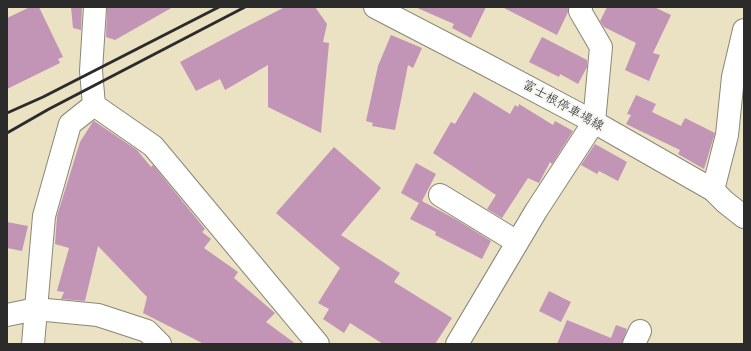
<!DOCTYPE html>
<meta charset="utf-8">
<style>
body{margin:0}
#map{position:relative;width:751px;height:351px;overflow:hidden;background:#eae2c3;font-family:"Balsamiq Sans",sans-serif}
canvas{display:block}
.frame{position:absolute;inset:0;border:8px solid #2b2b2b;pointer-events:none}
</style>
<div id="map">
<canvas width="751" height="351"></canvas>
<div class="frame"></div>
</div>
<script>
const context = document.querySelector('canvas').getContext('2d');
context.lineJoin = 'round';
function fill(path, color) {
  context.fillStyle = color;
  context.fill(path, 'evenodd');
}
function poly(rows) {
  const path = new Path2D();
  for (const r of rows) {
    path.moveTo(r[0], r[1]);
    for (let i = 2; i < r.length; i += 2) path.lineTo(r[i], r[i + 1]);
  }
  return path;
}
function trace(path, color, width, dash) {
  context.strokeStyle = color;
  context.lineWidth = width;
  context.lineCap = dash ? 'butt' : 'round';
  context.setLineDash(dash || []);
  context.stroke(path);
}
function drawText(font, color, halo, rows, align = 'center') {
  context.font = font + ' "Balsamiq Sans","Klee One",sans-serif';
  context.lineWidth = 4;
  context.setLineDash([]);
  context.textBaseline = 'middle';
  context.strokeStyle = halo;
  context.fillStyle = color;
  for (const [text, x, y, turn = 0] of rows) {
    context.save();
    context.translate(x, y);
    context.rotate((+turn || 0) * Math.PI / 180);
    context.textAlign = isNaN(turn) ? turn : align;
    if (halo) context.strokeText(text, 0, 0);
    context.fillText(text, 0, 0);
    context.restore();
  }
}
fill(poly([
 [30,7,39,7,63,57,58,59,60,63,7,89,7,18],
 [71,7,82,7,81,30,73,28],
 [107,7,173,7,115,40,106,37],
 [285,7,315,7,327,24,323,42,329,43,321,133,268,107,268,65,225,90,220,79,196,91,180,62,244,28],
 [415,7,486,7,471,38,452,28,454,24],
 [502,7,568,7,568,12,557,35],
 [607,7,654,7,671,15,653,53,660,55,649,81,625,70,636,43,604,27,600,21],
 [391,35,422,48,413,68,408,65,395,130,372,126,373,123,366,121,378,66],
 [542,37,587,60,587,67,578,84,560,74,559,77,529,62],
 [474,92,510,114,515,105,518,107,519,104,553,125,555,121,573,131,552,164,550,162,539,183,528,178,502,218,487,209,496,195,433,153,451,122,455,124],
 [636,95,656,104,652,112,681,126,685,118,715,133,704,169,678,154,680,150,626,124,631,115,627,114],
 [94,121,137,150,151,167,153,165,205,229,202,232,211,239,204,248,238,272,234,278,275,313,266,322,296,344,204,344,143,313,147,297,98,246,85,301,61,299,64,292,57,291,69,248,55,244,57,216,80,142,92,123],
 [595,144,627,162,618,181,599,171,597,174,581,165],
 [334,147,381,188,341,235,400,273,394,282,452,318,435,344,383,344,350,323,344,333,323,319,329,309,318,303,340,268,276,213],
 [416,163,436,174,422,201,457,220,491,241,482,259,435,235,436,232,410,219,419,203,401,193],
 [7,222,28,226,22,251,7,248],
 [549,291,571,302,561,322,539,311],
 [567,320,611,338,616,325,627,329,622,344,557,344]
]), '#c294b6');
const minor = poly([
 [94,105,153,146,318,344],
 [94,105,91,71,95,7],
 [713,190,727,135,733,77,744,30],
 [440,195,517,242],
 [7,315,36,309,98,315,147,331,160,344],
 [33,344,44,216,70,124,94,105],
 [457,344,536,211,594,122,601,47,580,11,581,7],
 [634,344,640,331]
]);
const major = poly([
 [375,7,481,62,594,122,713,190,725,202,744,217]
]);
trace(minor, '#8a8677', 24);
trace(major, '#8a8677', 24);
trace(minor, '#fff', 22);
trace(major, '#fff', 22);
trace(poly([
 [7,113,43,97,219,7],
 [7,133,49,109,245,7]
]), '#2b2b2b', 3);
drawText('13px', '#2b2b2b', '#f6f6f2', [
 ["富士根停車場線",563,106,29]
]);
</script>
